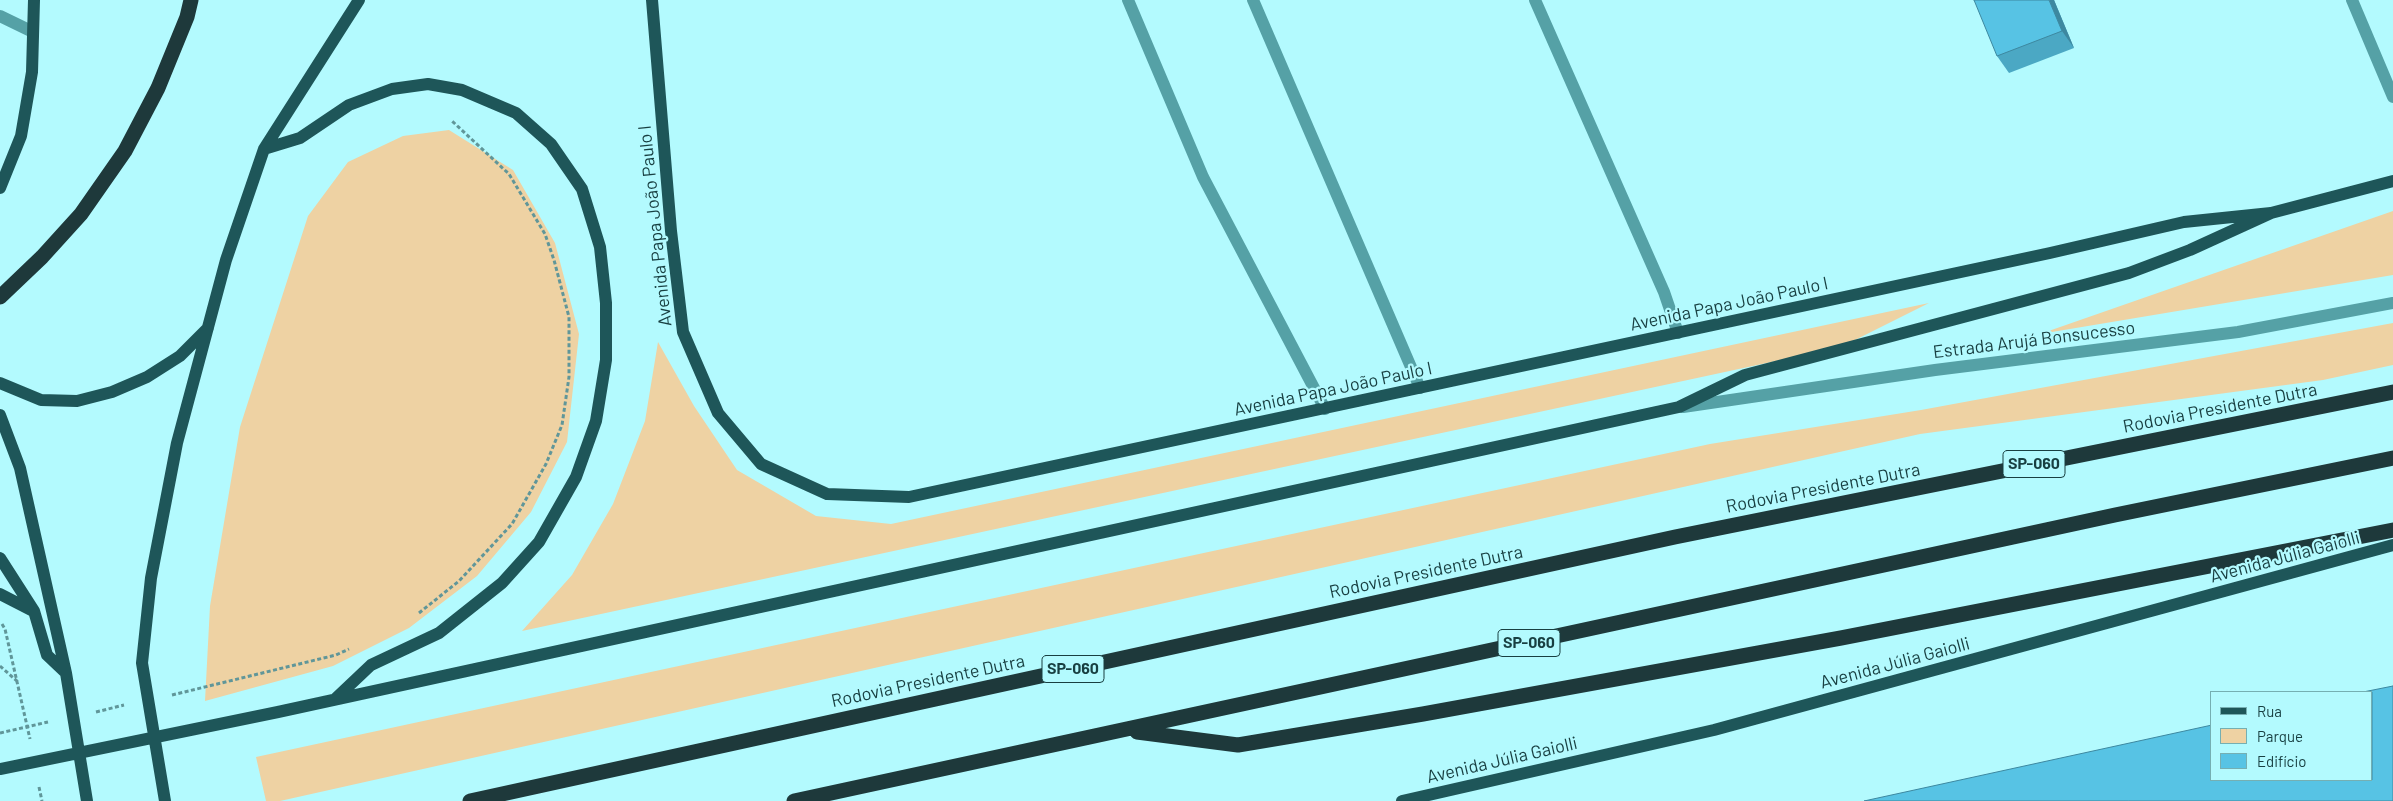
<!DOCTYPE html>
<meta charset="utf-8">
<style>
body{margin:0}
#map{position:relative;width:2393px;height:801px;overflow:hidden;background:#b3fafe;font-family:Barlow,sans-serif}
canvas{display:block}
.legend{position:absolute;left:2210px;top:691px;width:162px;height:90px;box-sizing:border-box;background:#b3fafe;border:1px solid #75afb2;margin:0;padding:6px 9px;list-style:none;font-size:15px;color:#183f41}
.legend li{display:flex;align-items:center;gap:10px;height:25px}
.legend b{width:25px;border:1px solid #75afb2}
</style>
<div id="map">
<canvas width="2393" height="801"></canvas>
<ul class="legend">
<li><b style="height:6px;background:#1e5659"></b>Rua</li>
<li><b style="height:14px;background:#eed2a3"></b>Parque</li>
<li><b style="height:14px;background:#57c3e4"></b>Edifício</li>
</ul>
</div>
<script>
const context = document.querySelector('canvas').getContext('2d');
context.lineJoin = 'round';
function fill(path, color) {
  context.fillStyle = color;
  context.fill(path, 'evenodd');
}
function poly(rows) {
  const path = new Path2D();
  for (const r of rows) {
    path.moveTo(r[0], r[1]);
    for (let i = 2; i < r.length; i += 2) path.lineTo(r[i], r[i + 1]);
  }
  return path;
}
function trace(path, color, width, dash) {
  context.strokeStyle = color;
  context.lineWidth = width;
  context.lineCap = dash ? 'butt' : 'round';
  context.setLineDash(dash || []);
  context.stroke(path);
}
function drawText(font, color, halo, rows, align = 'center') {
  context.font = font + ' Barlow,sans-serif';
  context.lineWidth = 4.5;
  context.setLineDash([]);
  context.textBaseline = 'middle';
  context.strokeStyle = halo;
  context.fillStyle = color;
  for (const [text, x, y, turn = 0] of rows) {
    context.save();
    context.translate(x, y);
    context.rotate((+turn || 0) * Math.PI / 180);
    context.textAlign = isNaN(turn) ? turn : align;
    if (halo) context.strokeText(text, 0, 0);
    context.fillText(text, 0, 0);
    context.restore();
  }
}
fill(poly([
 [449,130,513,170,555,243,579,334,567,442,531,512,477,576,409,628,333,666,205,701,210,606,240,427,308,216,348,162,403,136],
 [2393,211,2393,275,2040,334],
 [1929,303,1841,347,522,631,572,575,613,504,645,421,658,342,694,406,737,470,816,516,891,524],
 [2393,323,2393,365,2323,380,1920,434,280,801,266,801,256,757,1710,444,1921,410]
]), '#eed2a3');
trace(poly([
 [419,613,459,581,512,524,546,464,562,425,569,377,569,317,554,260,545,234,509,174,452,121],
 [2,624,5,629,30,739],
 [0,666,18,682],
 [172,695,336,655,349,649],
 [96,712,124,705],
 [0,733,48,722],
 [39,787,42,801]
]), '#609699', 3, [4, 2.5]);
trace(poly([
 [1128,0,1203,177,1325,409],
 [1253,0,1420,388],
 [1535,0,1664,292,1678,333],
 [2352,0,2393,97],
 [0,16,33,32],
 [1683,407,1935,370,2238,332,2393,303]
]), '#55a1a6', 12);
trace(poly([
 [652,0,671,231,683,332,718,413,761,464,827,494,909,497,2050,253,2184,222,2271,213,2393,181],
 [264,149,300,138,349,105,392,89,428,84,462,90,516,113,551,144,582,189,600,247,606,303,606,360,596,421,576,477,539,542,502,583,439,633,371,665,334,700],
 [0,188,21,136,32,72,34,0],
 [0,383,41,400,77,401,112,392,147,377,180,356,208,328],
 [0,415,20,468,66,673,87,801],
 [0,558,34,611,47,655,66,673],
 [0,594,33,611],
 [0,769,278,712,1679,407,1745,375,2129,273,2190,250,2271,213],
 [165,801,142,663,151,578,177,443,226,260,264,149,359,0],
 [1402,801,1714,730,2393,545]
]), '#1e5659', 12);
trace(poly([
 [0,297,42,257,81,214,125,151,158,88,187,17,191,0],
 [1137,732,1238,745,1423,714,1841,638,2393,530],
 [470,801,1675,537,2393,392],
 [794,801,2115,515,2393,458]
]), '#1e393b', 15);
fill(poly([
 [2054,0,2074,48,2009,73,1997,56]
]), '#4ba8c4');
fill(poly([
 [2049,0,2054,0,2074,48,2062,31]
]), '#3d88a0');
const building = poly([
 [1974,0,2049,0,2062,31,1997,56,1974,0],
 [2393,686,2393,801,1864,801,2212,725,2212,780,2372,780,2372,692,2363,692,2393,686]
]);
fill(building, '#57c3e4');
trace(building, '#3d88a0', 1);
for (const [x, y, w] of [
 [2034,464,62],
 [1529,643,62],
 [1073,669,62]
]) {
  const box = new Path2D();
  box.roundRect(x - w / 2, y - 13.5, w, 27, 4);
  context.fillStyle = '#b3fafe';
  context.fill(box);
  trace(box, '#183f41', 1);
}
drawText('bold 16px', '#183f41', null, [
 ["SP-060",2034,464],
 ["SP-060",1529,643],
 ["SP-060",1073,669]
]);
drawText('18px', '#183f41', '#b3fafe', [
 ["Avenida Papa João Paulo I",655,226,-96],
 ["Avenida Papa João Paulo I",1729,304,-12],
 ["Estrada Arujá Bonsucesso",2034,340,-7],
 ["Avenida Papa João Paulo I",1333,389,-12],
 ["Rodovia Presidente Dutra",2220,408,-11],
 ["Rodovia Presidente Dutra",1823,488,-11],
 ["Avenida Júlia Gaiolli",2285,557,-15],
 ["Rodovia Presidente Dutra",1426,572,-12],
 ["Avenida Júlia Gaiolli",1895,663,-15],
 ["Rodovia Presidente Dutra",928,681,-12],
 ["Avenida Júlia Gaiolli",1502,760,-13]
]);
</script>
